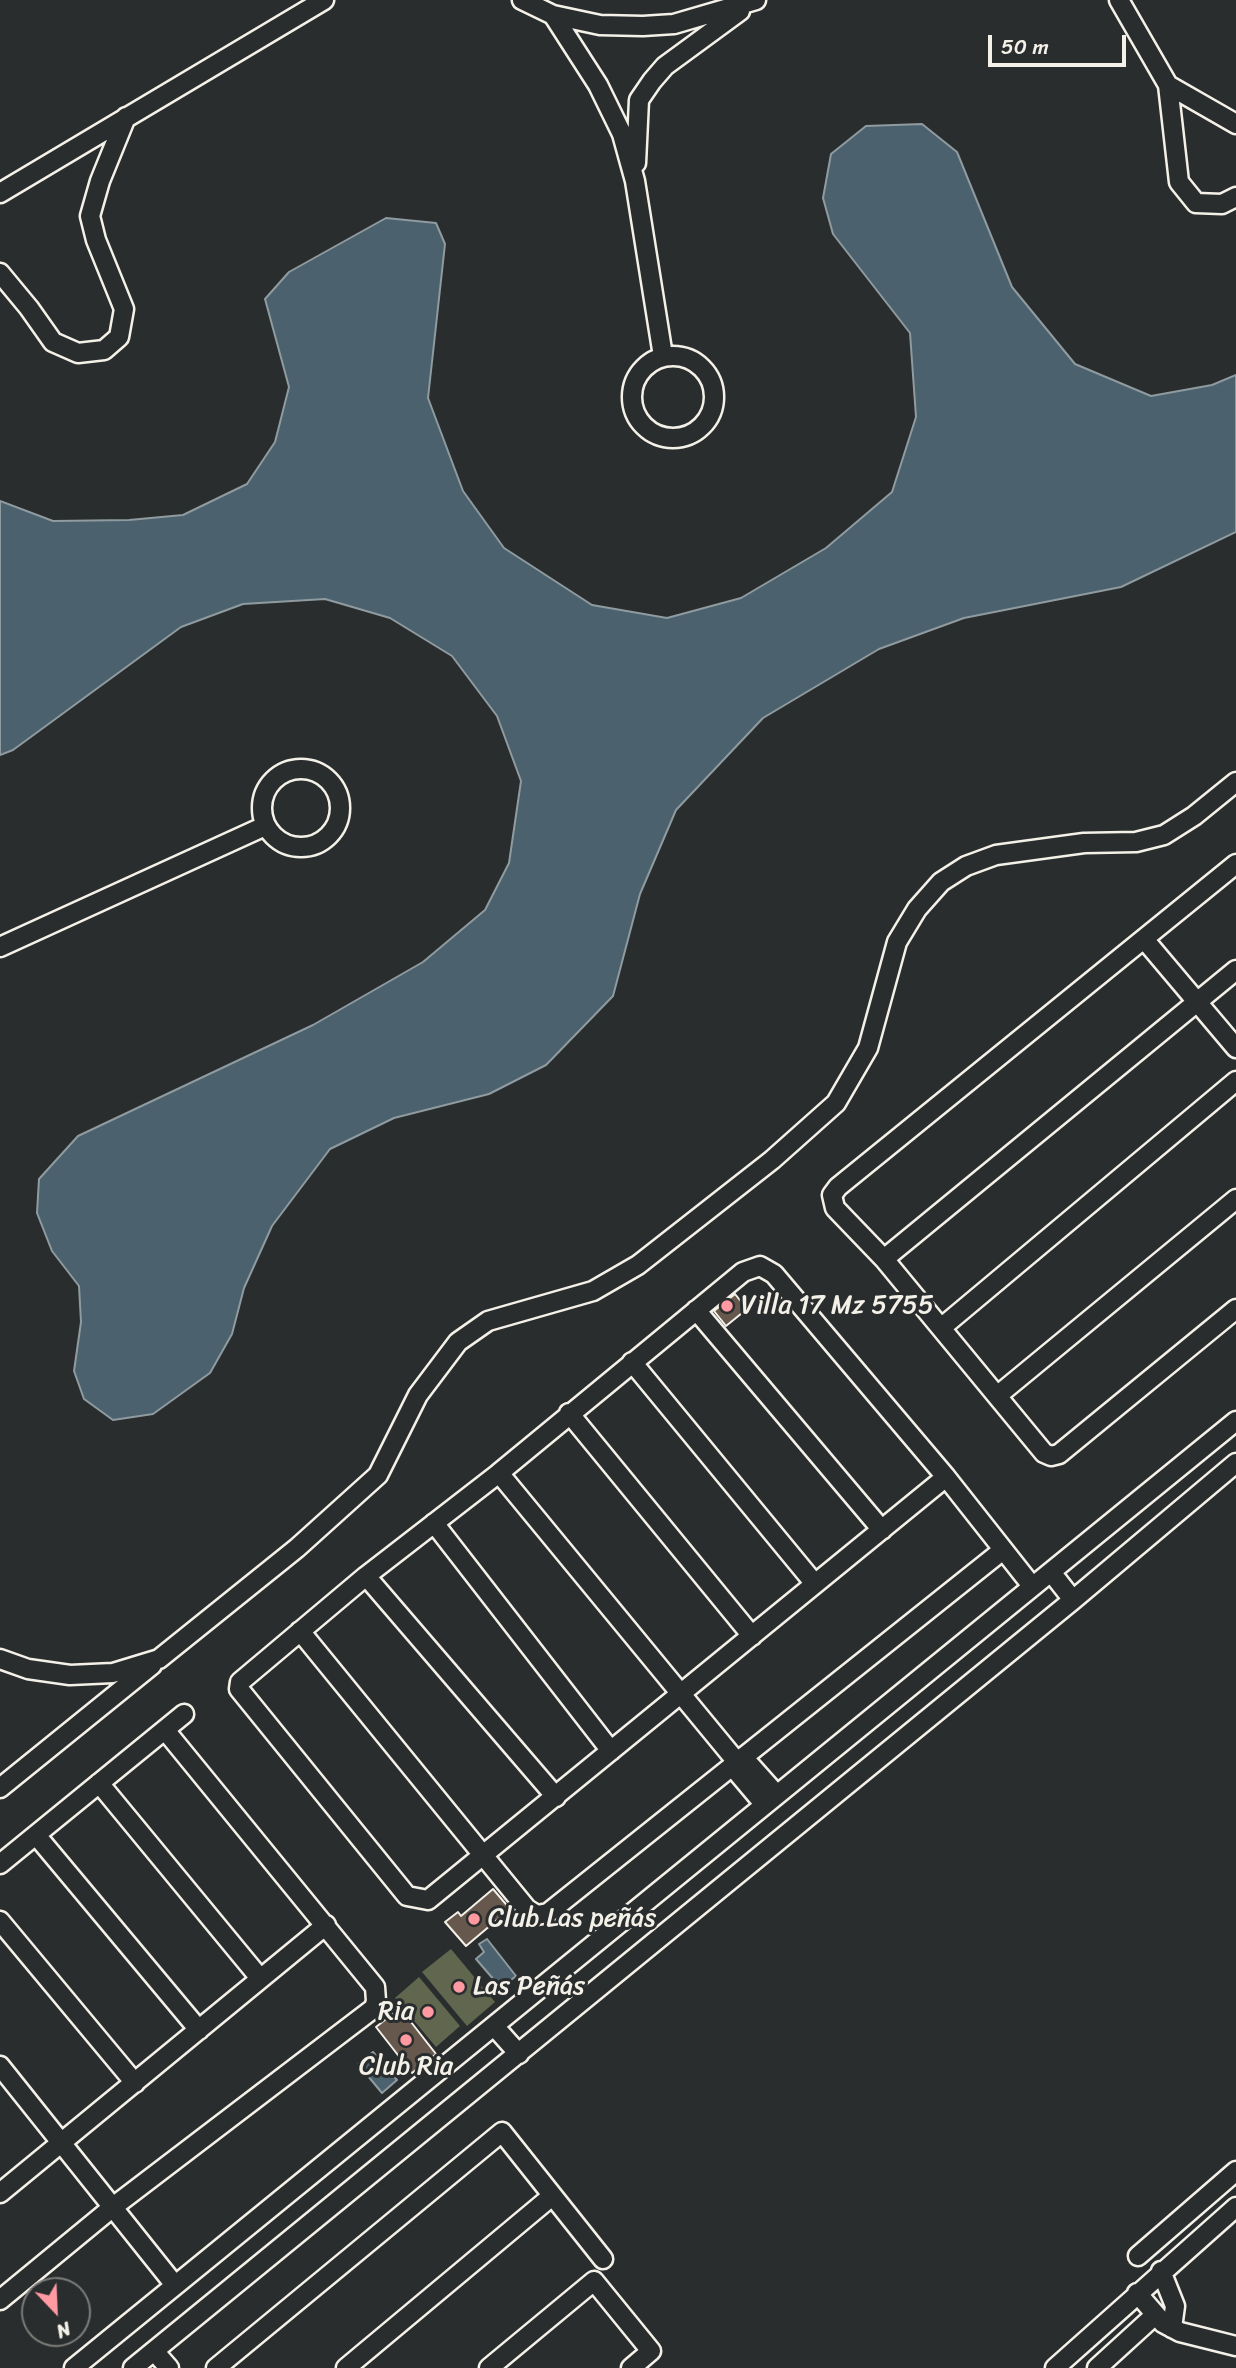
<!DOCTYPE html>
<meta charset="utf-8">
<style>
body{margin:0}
#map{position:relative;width:1236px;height:2368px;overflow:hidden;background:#2a2d2e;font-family:Sriracha,sans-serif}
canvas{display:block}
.north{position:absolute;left:21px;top:2277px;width:70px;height:70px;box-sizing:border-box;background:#2a2d2e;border:2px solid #7b7b78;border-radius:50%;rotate:157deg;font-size:19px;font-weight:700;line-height:28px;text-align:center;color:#f4f1e8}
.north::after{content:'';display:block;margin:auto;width:24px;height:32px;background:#ff9aa2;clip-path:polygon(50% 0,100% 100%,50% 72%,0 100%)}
.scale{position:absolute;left:988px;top:35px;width:138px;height:32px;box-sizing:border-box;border:4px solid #f4f1e8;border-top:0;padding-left:9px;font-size:21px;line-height:24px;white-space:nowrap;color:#f4f1e8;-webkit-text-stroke:5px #2a2d2e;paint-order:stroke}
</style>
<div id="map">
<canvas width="1236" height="2368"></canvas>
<div class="north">N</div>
<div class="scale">50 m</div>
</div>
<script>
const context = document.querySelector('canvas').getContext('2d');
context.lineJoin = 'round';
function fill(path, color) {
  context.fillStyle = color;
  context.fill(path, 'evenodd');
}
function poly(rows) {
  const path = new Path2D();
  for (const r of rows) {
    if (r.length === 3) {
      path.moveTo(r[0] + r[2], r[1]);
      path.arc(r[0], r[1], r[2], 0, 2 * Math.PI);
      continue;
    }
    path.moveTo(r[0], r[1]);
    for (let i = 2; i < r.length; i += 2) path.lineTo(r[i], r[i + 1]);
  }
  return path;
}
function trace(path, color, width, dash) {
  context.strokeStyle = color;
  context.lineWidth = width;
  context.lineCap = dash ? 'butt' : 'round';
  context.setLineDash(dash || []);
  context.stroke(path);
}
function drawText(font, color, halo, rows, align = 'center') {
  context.font = font + ' Sriracha,sans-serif';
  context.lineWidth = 6;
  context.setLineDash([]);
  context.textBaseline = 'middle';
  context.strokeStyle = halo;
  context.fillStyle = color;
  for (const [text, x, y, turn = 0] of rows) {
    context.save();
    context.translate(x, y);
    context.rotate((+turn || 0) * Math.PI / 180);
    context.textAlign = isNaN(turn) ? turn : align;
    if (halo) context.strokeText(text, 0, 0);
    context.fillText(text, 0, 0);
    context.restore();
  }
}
fill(poly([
 [451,1949,495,2002,467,2026,422,1972],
 [419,1977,460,2026,436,2047,395,1998]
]), '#60674e');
const water = poly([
 [922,124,957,152,1012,287,1075,364,1151,396,1212,385,1236,375,1236,532,1121,587,964,618,879,649,763,718,676,810,640,894,613,996,546,1065,489,1094,394,1118,330,1149,272,1226,244,1288,232,1334,210,1373,153,1414,113,1420,84,1399,74,1371,81,1322,79,1286,52,1251,37,1213,39,1179,78,1136,313,1025,423,962,485,910,509,863,521,781,497,716,452,656,390,618,325,599,243,604,181,627,13,750,0,755,0,501,53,521,129,520,183,515,247,484,275,442,289,387,265,299,289,272,386,218,436,223,445,244,428,398,463,491,504,548,592,605,667,618,741,598,826,548,892,492,916,417,910,333,833,234,823,198,831,154,866,126,922,124],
 [487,1939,516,1976,501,1988,476,1959,484,1952,479,1944,487,1939],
 [373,2052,397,2080,382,2093,358,2064,373,2052]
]);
fill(water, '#4b616e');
trace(water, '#8f9b9f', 2);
const building = poly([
 [735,1294,747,1309,726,1326,714,1311,735,1294],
 [493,1889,510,1909,466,1946,445,1922,458,1912,461,1916,493,1889],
 [400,2008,436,2054,412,2073,376,2027,400,2008]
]);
fill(building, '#66584d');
trace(building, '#f4f1e8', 2);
const minor = poly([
 [522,0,553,15,600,25,643,26,674,24,756,0],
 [1119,0,1168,85,1179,182,1196,203,1222,204,1236,197],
 [553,15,598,85,622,134,635,181,663,356],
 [1168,85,1236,124],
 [636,163,639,100,652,81,665,66,740,11],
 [0,193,324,0],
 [0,273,29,308,53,342,78,353,104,350,119,337,124,309,96,240,90,216,100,181,126,117],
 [673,397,41],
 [301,808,39],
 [1236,864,838,1187,832,1195,835,1208,884,1259,1044,1453,1051,1456,1059,1454,1236,1309],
 [1144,939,1236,1048],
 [0,947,265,826],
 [884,1259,1236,970],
 [696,1310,882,1530],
 [941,1328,1236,1081],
 [632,1362,815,1584],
 [997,1396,1236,1199],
 [569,1413,752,1636],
 [499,1473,737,1762],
 [946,1477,428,1900,407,1896,239,1689,240,1682,366,1576,499,1473,743,1272,760,1266,774,1274,946,1477,1032,1586],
 [434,1523,611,1751],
 [1051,1572,1073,1600],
 [366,1576,556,1797],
 [300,1631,527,1909,537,1915,548,1913,1003,1550],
 [0,1659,28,1669,70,1675,113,1673,159,1659,297,1548,378,1475,418,1395,458,1342,488,1321,593,1291,638,1265,772,1160,836,1103,868,1048,897,942,917,909,941,882,966,866,996,855,1084,843,1136,842,1164,835,1194,816,1236,782],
 [743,1757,776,1794],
 [732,1766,764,1804],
 [99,1783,259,1977],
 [0,1788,152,1665],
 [36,1835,199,2030],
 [0,1864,184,1714],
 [0,1921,135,2083],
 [494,2026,519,2054],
 [0,2066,174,2284],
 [0,2193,326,1925],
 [1138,2256,1236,2171],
 [1161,2271,1175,2306,1172,2328],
 [1137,2293,1163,2323,1180,2332,1236,2346],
 [0,2300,113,2207,374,2008,376,2001,375,1987,165,1730],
 [155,2352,169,2368],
 [74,2368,1236,1421],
 [133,2368,1073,1600,1236,1463],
 [216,2368,502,2132,603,2259],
 [346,2368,552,2196],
 [489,2368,594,2281,651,2351,631,2368],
 [1055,2368,1236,2207],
 [1097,2368,1154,2316]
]);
trace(minor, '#f4f1e8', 23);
trace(minor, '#2a2d2e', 18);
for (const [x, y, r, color] of [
 [727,1306,7,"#ff9aa2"],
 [474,1919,7,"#ff9aa2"],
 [459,1987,7,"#ff9aa2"],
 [428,2012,7,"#ff9aa2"],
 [406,2040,7,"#ff9aa2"]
]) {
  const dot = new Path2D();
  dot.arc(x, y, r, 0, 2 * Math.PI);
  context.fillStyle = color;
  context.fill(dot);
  trace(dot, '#2a2d2e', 2.5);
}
drawText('26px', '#f4f1e8', '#2a2d2e', [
 ["Villa 17 Mz 5755",741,1306],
 ["Club Las peñás",488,1919],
 ["Las Peñás",473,1987],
 ["Ria",414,2012,"right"],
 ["Club Ria",406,2067,"center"]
], 'left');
</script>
